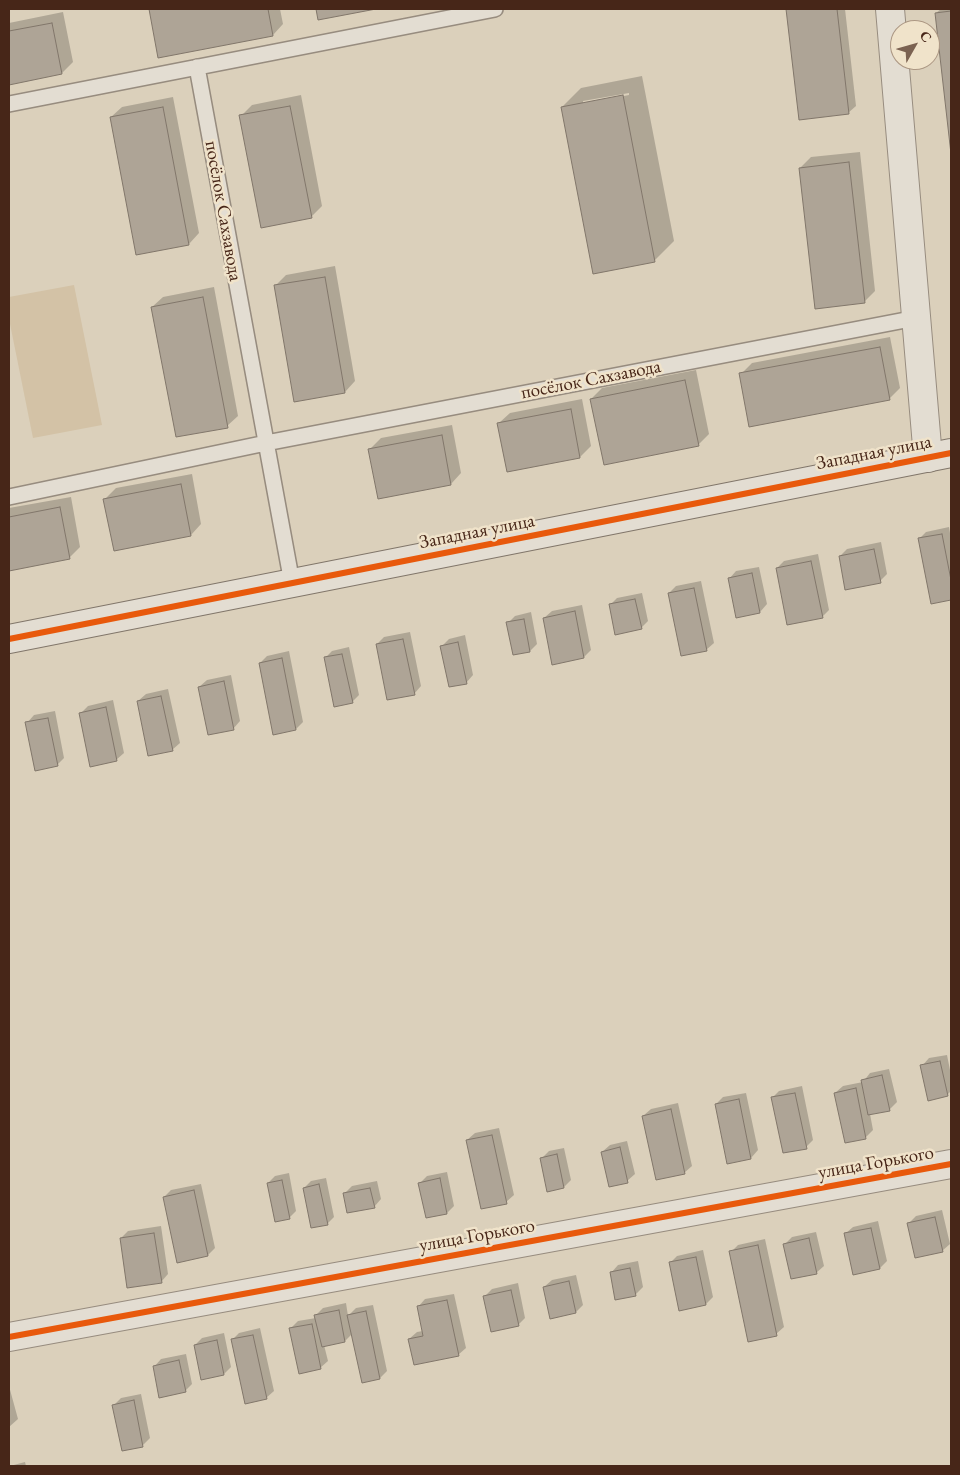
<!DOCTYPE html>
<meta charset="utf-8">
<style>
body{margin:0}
#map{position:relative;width:960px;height:1475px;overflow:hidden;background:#dbd0bb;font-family:"EB Garamond",serif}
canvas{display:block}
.frame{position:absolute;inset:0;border:10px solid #472618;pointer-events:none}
.north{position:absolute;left:890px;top:20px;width:50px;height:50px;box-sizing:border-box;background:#f0e3ca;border:1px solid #ac9783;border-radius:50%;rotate:52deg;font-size:14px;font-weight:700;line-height:20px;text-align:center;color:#472618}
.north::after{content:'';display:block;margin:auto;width:18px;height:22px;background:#7b6251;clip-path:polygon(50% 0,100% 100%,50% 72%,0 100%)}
</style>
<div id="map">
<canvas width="960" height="1475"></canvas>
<div class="frame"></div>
<div class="north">С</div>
</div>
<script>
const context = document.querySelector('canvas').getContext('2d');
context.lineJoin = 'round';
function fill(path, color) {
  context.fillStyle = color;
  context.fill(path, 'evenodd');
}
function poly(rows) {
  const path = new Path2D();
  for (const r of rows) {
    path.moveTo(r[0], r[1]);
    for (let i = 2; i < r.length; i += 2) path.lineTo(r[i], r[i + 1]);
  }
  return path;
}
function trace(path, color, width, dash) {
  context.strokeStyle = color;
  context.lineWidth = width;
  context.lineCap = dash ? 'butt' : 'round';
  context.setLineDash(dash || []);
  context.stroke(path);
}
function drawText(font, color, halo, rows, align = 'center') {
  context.font = font + ' "EB Garamond",serif';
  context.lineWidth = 5;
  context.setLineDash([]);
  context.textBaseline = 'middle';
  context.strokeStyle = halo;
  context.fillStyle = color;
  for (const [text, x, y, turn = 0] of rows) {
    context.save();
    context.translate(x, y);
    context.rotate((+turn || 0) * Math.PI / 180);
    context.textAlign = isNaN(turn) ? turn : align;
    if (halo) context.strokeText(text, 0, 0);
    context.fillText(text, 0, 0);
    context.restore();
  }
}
fill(poly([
 [74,285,102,425,33,438,9,319,9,297]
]), '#d3c2a6');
fill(poly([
 [150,9,280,9,283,24,273,35,159,57],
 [317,9,370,9,319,18],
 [788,9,845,9,856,106,848,113,800,118],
 [941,9,951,9,951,143,936,13],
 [63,12,73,62,62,73,9,83,9,23],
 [642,76,674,241,654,261,562,107,581,88],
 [629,93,629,95,583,104,583,101],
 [301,95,322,206,311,217,241,116,252,105],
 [173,97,199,233,189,244,111,117,122,107],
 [860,152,875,291,864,302,800,168,811,157],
 [335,266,355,381,345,392,275,286,286,275],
 [214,287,238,416,227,426,152,307,163,297],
 [890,337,900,388,889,399,741,374,752,363],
 [696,370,709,434,698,445,591,399,602,388],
 [582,399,591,446,580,457,508,470,499,423,510,413],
 [452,425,461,473,451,484,370,449,381,438],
 [192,474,201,524,191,535,105,499,116,488],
 [71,497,80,547,69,558,9,569,9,508],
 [949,527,951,539,951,598,932,602,919,539,926,532],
 [881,542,887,574,880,581,840,556,847,549],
 [818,554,829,610,822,617,777,568,784,561],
 [759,567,767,604,760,612,729,579,736,571],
 [701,581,714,643,706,650,669,593,676,586],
 [642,593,648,621,641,628,610,605,617,598],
 [582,605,591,650,584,657,544,618,552,611],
 [531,612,537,644,530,651,514,654,508,623,515,616],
 [410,632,421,686,414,694,377,644,384,637],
 [465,635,473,675,466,683,442,646,449,639],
 [349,647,359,695,352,702,325,658,332,651],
 [289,651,303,722,296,729,260,663,267,656],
 [231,675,240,721,233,729,199,687,207,680],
 [168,689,180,743,172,750,138,701,146,694],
 [113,700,124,753,116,760,81,713,88,706],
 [55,711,64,758,57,765,27,723,34,715],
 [947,1055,951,1075,951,1091,947,1095,922,1066,929,1058],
 [889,1069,897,1102,889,1110,870,1114,873,1130,866,1137,846,1142,835,1093,843,1086,863,1082,870,1073],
 [802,1086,813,1140,806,1147,772,1098,779,1091],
 [746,1093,758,1150,751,1158,716,1104,723,1097],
 [678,1103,692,1166,684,1173,643,1116,651,1109],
 [499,1128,514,1195,506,1202,467,1140,475,1133],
 [627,1141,635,1174,627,1181,602,1152,610,1145],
 [564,1148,571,1180,564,1187,542,1158,549,1151],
 [447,1172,454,1206,447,1213,420,1183,427,1176],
 [289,1173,296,1211,289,1218,268,1183,275,1176],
 [326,1178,334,1217,327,1224,304,1188,311,1181],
 [377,1181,381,1199,374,1207,344,1194,352,1186],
 [201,1184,215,1248,208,1255,164,1197,171,1190],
 [942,1210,950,1244,942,1251,909,1223,916,1216],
 [878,1221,887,1261,880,1268,854,1273,845,1234,853,1227],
 [161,1226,168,1274,161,1282,121,1238,128,1231],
 [816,1232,824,1266,816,1273,785,1244,792,1237],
 [765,1239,784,1327,776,1334,731,1252,738,1245],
 [703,1250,713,1297,706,1304,670,1263,677,1256],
 [638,1261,643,1287,636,1294,616,1299,611,1273,618,1265],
 [576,1275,583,1305,576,1312,544,1287,552,1280],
 [518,1283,525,1318,518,1325,485,1296,492,1289],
 [454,1294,466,1348,458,1355,409,1339,417,1332,423,1331,418,1307,425,1299],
 [346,1303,348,1316,356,1308,373,1305,387,1371,380,1378,353,1333,345,1341,324,1345,328,1361,320,1368,290,1329,298,1321,316,1318,316,1315,323,1308],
 [260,1328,274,1391,266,1398,232,1340,239,1333],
 [224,1333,231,1367,224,1374,195,1345,202,1338],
 [186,1354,192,1384,185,1391,154,1367,161,1359],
 [9,1386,18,1419,9,1427],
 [141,1394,150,1438,143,1445,114,1405,121,1398],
 [25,1462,26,1466,10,1466]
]), '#0003');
const building = poly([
 [149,9,268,9,273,36,158,58,149,9],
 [316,9,376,9,318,20,316,9],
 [786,9,837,9,849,114,799,120,786,9],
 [951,11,951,154,935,13,951,11],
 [52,23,62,74,9,85,9,31,52,23],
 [623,95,655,262,593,274,561,107,623,95],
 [290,106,312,218,261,228,239,115,290,106],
 [163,107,189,245,136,255,110,117,163,107],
 [849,162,865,303,815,309,799,168,849,162],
 [325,277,345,393,294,402,274,285,325,277],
 [203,297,228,428,176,437,151,307,203,297],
 [880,347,890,400,749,427,739,373,880,347],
 [685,380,699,446,604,465,590,399,685,380],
 [571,409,580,458,507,472,497,423,571,409],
 [442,435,451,485,378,499,368,449,442,435],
 [181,484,191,536,114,551,103,499,181,484],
 [60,507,70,559,9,571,9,517,60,507],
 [942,534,951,580,951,600,931,604,918,538,942,534],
 [874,549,881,583,845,590,839,556,874,549],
 [811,561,823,618,787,625,776,568,811,561],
 [752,573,760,613,736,618,728,578,752,573],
 [694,588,707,651,681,656,668,593,694,588],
 [635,599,642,629,615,635,609,604,635,599],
 [575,611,584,658,552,665,543,618,575,611],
 [524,619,530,652,513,655,506,622,524,619],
 [403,639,415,695,387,700,376,644,403,639],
 [458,642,467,684,449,687,440,646,458,642],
 [342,654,353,703,334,707,324,657,342,654],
 [282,658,296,730,273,735,259,663,282,658],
 [224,681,234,730,208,735,198,687,224,681],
 [161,696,173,751,148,756,137,701,161,696],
 [106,707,117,761,90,767,79,713,106,707],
 [48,718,58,766,35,771,25,722,48,718],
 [940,1061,948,1096,928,1101,920,1065,940,1061],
 [882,1075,890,1111,868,1115,861,1080,882,1075],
 [856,1088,866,1139,845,1143,834,1093,856,1088],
 [795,1093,807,1149,783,1153,771,1097,795,1093],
 [739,1099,751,1159,727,1164,715,1104,739,1099],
 [671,1109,685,1174,656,1180,642,1116,671,1109],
 [492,1135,507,1204,481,1209,466,1140,492,1135],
 [620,1147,628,1183,609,1187,601,1152,620,1147],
 [557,1154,564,1188,547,1192,540,1158,557,1154],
 [440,1178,447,1214,426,1218,418,1183,440,1178],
 [282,1180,290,1219,275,1222,267,1183,282,1180],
 [319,1184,328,1225,311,1228,303,1188,319,1184],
 [370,1188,375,1208,347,1213,343,1193,370,1188],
 [194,1190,208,1256,177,1263,163,1197,194,1190],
 [935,1217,943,1252,915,1258,907,1223,935,1217],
 [871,1228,880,1269,853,1275,844,1233,871,1228],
 [154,1233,162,1283,127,1288,120,1238,154,1233],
 [809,1238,817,1274,791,1279,783,1244,809,1238],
 [758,1245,777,1336,748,1342,729,1251,758,1245],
 [696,1257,706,1305,679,1311,669,1262,696,1257],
 [630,1268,636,1296,615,1300,610,1272,630,1268],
 [569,1281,576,1313,550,1319,543,1287,569,1281],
 [511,1290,519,1326,491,1332,483,1296,511,1290],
 [447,1300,459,1356,414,1365,408,1339,423,1336,417,1306,447,1300],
 [339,1310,345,1342,322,1347,314,1315,339,1310],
 [366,1311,380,1379,362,1383,347,1315,366,1311],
 [312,1324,321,1369,299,1374,289,1328,312,1324],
 [253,1335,267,1399,245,1404,231,1339,253,1335],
 [217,1340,224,1375,201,1380,194,1345,217,1340],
 [179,1360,186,1392,159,1398,153,1366,179,1360],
 [134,1400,143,1447,122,1451,112,1405,134,1400]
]);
fill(building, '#aea496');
trace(building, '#81766a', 1);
const lane = poly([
 [197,67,292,583],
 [9,104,495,9],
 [9,497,266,443,916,318]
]);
const street = poly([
 [890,9,928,458],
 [9,1337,951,1164]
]);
const secondary = poly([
 [9,639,951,453]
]);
trace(lane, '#978c7f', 18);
trace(street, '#978c7f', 30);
trace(secondary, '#81766a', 30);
trace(lane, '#e3ddd2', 15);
trace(street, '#e3ddd2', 28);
trace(secondary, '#e3ddd2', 28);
trace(poly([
 [9,639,951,453],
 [9,1337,951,1164]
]), '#e8590c', 6);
drawText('19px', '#472618', '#f0e3ca', [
 ["посёлок Сахзавода",223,211,80],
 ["посёлок Сахзавода",591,380,-11],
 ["Западная улица",874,453,-11],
 ["Западная улица",477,532,-11],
 ["улица Горького",876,1163,-10],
 ["улица Горького",477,1236,-10]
]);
</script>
